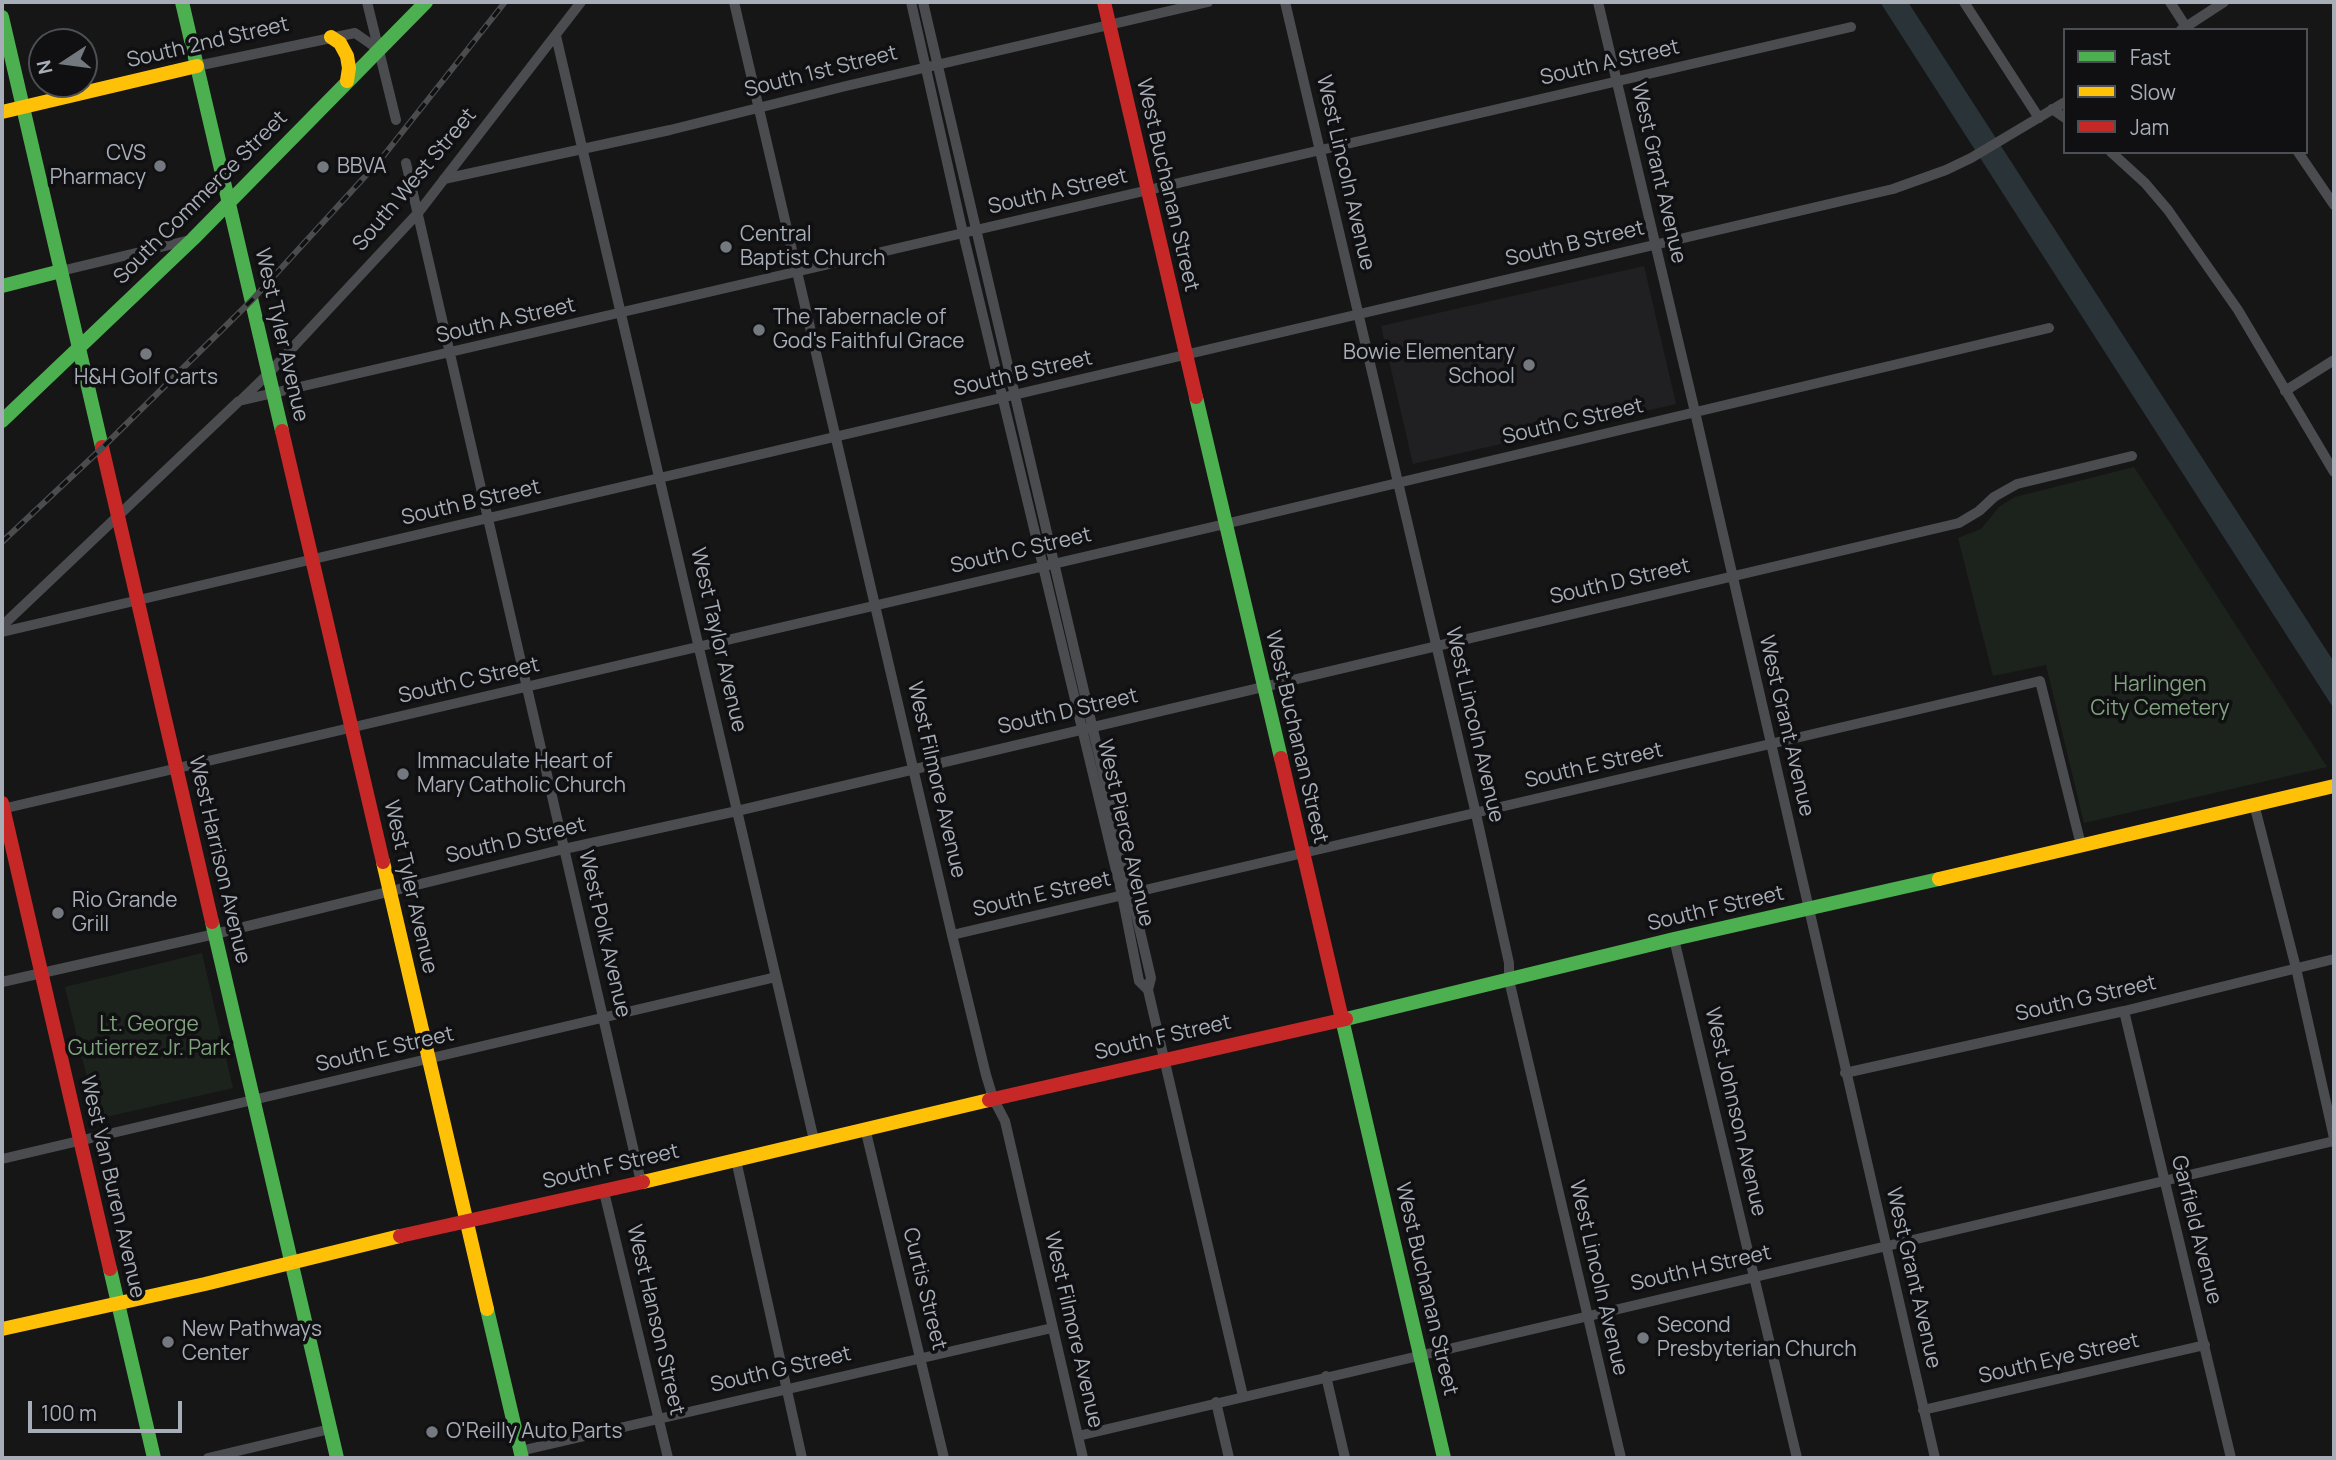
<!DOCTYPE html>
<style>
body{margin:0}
#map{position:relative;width:2336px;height:1460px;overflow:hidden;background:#161616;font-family:Manrope,sans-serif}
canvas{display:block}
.frame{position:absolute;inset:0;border:4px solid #a7aeb7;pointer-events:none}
.legend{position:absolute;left:2063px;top:28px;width:245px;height:126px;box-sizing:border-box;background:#101012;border:2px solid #4c4f54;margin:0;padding:9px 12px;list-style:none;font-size:21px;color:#a7aeb7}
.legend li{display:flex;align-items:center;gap:14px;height:35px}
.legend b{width:35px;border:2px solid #4c4f54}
.north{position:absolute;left:28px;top:28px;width:70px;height:70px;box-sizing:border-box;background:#101012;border:2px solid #4c4f54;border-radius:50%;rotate:257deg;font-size:19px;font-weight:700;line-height:28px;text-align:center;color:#a7aeb7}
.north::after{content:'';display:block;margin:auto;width:24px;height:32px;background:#74797f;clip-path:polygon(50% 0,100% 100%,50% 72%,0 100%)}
.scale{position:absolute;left:28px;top:1401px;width:154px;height:32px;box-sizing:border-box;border:4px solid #a7aeb7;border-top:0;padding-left:9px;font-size:21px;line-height:24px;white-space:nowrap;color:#a7aeb7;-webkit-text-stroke:5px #101012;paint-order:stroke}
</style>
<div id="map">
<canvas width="2336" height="1460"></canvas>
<div class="frame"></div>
<ul class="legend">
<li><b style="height:9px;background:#4caf50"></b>Fast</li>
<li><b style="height:9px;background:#ffc107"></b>Slow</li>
<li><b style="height:9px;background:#c62828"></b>Jam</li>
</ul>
<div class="north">N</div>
<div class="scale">100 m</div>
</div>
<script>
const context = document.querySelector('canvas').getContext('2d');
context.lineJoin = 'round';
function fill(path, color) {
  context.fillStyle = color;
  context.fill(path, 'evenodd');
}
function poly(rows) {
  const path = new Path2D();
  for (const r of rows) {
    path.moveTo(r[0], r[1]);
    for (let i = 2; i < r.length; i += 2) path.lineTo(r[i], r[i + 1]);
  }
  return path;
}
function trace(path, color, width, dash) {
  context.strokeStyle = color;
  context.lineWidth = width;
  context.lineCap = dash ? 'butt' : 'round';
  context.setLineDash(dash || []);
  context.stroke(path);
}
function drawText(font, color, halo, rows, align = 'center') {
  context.font = font + ' Manrope,sans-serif';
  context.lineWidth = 7;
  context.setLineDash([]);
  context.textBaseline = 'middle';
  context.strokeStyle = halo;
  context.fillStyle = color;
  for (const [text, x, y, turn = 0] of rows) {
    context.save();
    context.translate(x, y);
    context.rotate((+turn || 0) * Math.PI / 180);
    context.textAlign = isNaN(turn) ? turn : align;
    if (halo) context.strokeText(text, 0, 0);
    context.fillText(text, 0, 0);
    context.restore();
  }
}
fill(poly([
 [1644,266,1676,404,1413,464,1381,326]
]), '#202022');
fill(poly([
 [2134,467,2327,767,2084,823,2046,665,1993,676,1958,538,1981,529,1999,507,2015,497],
 [202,953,233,1088,97,1119,65,987]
]), '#1c231c');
fill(poly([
 [1880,2,1908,2,2334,662,2334,709]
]), '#293338');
trace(poly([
 [367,2,396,120],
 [734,2,952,935,986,1075,993,1098,1005,1121,1083,1458],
 [911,2,963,233,1122,895,1139,981,1148,990],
 [923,2,1151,978,1148,990,1243,1396],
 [1285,2,1476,814,1509,963,1509,980,1621,1458],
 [1598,2,1695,412,1935,1458],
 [1964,2,2039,118],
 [2170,2,2188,30],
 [2181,30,2224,2],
 [556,36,814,1140],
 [197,66,355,33,378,49],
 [2052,109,2065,118],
 [2111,152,2145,183,2168,210,2238,310,2334,472],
 [2298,152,2334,205],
 [406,163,641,1182],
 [444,179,670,130,846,86,1208,2],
 [61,271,190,240],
 [2285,391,2334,360],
 [240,401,269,373,418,213,581,2],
 [2,626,239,401,1851,27],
 [2,632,1893,189,1946,170,1971,158,2065,102],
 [2254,804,2296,968,2334,1138],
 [2,809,1225,524,2049,328],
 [952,935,2040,681,2081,845],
 [1674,939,1797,1458],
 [2,982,215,934,564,849,737,811,1959,523,1979,511,1994,497,2017,484,2132,456],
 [2124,1011,2231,1458],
 [1845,1073,2124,1011,2334,959],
 [865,1128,944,1458],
 [2,1159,776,977],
 [736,1160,802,1458],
 [604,1192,668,1458],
 [1326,1376,1345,1458],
 [1216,1402,1229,1458],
 [1923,1410,2205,1345],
 [1078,1436,2334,1141],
 [520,1451,1052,1328],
 [208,1458,330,1429]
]), '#4a4c4f', 10);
trace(poly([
 [182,2,282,431],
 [2,17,102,447],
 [2,286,61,271],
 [1196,397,1281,758],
 [2,421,193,239,426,2],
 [212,922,337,1458],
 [1342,1019,1444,1458],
 [1346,1019,1674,939,1939,879],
 [110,1269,154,1458],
 [487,1309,522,1458]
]), '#4caf50', 14);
trace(poly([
 [331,37,340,43,347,56,349,68,347,81],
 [2,112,197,66],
 [383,862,487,1309],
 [1939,879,2334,786],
 [643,1182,989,1100],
 [2,1329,205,1284,400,1236]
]), '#ffc107', 14);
trace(poly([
 [1104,2,1196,397],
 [282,431,383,862],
 [102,447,212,922],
 [1281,758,1342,1019],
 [2,803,110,1269],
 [989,1100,1346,1019],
 [400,1236,643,1182]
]), '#c62828', 14);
const rail = poly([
 [2,542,102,448,253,299,381,159,505,2]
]);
trace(rail, '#4a4c4e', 6);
trace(rail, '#101012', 3.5, [10]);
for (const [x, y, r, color] of [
 [160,166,7,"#74797f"],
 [323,167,7,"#74797f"],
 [726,247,7,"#74797f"],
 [759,330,7,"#74797f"],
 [146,354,7,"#74797f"],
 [1529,365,7,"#74797f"],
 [403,774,7,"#74797f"],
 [58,913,7,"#74797f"],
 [1643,1338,7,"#74797f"],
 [168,1342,7,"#74797f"],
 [432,1432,7,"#74797f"]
]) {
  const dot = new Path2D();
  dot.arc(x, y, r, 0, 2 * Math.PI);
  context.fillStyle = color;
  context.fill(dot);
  trace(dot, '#101012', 2.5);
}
drawText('21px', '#a7aeb7', '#101012', [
 ["South 2nd Street",208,43,-13],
 ["South A Street",1610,63,-13],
 ["South 1st Street",821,72,-14],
 ["West Lincoln Avenue",1345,173,77],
 ["West Grant Avenue",1658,173,77],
 ["South West Street",415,180,-50],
 ["West Buchanan Street",1167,185,77],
 ["South A Street",1058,192,-13],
 ["South Commerce Street",201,198,-45],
 ["South B Street",1575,244,-13],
 ["South A Street",506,321,-13],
 ["West Tyler Avenue",281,335,77],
 ["South B Street",1023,374,-13],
 ["South C Street",1573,422,-13],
 ["South B Street",471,503,-13],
 ["South C Street",1021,551,-13],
 ["South D Street",1620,582,-13],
 ["West Taylor Avenue",718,640,77],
 ["South C Street",469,681,-13],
 ["South D Street",1068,712,-13],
 ["West Lincoln Avenue",1474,725,77],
 ["West Grant Avenue",1786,726,77],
 ["West Buchanan Street",1296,737,77],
 ["South E Street",1594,766,-13],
 ["West Filmore Avenue",936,780,77],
 ["West Pierce Avenue",1125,833,77],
 ["South D Street",516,841,-13],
 ["West Harrison Avenue",219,860,77],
 ["West Tyler Avenue",410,887,77],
 ["South E Street",1042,895,-13],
 ["South F Street",1716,909,-13],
 ["West Polk Avenue",604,934,77],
 ["South G Street",2086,999,-13],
 ["South F Street",1163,1038,-13],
 ["South E Street",385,1050,-13],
 ["West Johnson Avenue",1735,1112,77],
 ["South F Street",611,1167,-13],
 ["West Van Buren Avenue",112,1187,77],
 ["Garfield Avenue",2196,1230,76],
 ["South H Street",1701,1269,-13],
 ["West Lincoln Avenue",1598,1278,77],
 ["West Grant Avenue",1913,1278,77],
 ["Curtis Street",924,1289,76],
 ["West Buchanan Street",1426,1289,77],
 ["West Hanson Street",655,1320,77],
 ["West Filmore Avenue",1073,1330,77],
 ["South Eye Street",2059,1359,-13],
 ["South G Street",781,1370,-13]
]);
drawText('21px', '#a7aeb7', '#101012', [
 ["CVS",146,154,"right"],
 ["Pharmacy",146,178,"right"],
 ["BBVA",337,167],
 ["Central",740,235],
 ["Baptist Church",740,259],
 ["The Tabernacle of",773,318],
 ["God's Faithful Grace",773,342],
 ["Bowie Elementary",1515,353,"right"],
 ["School",1515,377,"right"],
 ["H&H Golf Carts",146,378,"center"],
 ["Immaculate Heart of",417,762],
 ["Mary Catholic Church",417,786],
 ["Rio Grande",72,901],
 ["Grill",72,925],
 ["Second",1657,1326],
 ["Presbyterian Church",1657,1350],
 ["New Pathways",182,1330],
 ["Center",182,1354],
 ["O'Reilly Auto Parts",446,1432]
], 'left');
drawText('21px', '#80a27e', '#101012', [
 ["Harlingen",2160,685],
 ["City Cemetery",2160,709],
 ["Lt. George",149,1025],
 ["Gutierrez Jr. Park",149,1049]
]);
</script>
